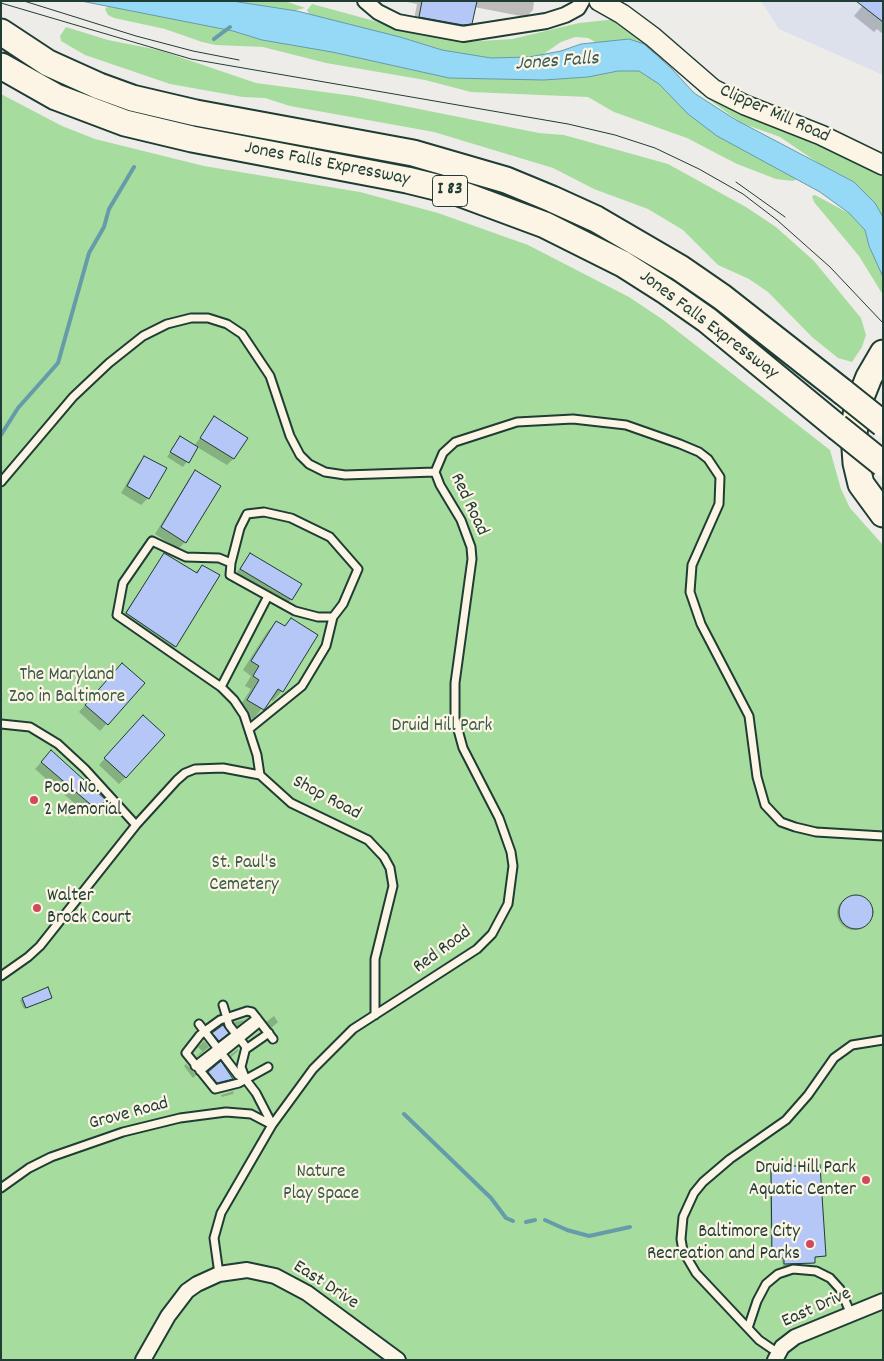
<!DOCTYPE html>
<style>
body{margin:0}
#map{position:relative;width:884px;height:1361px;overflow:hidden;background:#eeece8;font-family:Dekko,sans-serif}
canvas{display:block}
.frame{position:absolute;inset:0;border:2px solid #1f3d34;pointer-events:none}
</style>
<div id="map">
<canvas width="884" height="1361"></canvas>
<div class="frame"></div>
</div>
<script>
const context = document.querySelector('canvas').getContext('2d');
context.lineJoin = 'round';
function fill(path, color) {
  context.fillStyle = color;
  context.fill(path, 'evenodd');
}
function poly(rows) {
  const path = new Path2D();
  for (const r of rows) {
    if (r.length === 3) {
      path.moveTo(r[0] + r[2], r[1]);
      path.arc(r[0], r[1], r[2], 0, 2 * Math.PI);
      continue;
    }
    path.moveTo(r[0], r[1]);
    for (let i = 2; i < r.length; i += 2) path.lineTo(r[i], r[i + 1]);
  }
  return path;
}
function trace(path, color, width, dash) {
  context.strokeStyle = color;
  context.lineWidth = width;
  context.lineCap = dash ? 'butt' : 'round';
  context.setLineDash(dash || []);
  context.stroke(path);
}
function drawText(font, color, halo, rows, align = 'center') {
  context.font = font + ' Dekko,sans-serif';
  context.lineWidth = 4.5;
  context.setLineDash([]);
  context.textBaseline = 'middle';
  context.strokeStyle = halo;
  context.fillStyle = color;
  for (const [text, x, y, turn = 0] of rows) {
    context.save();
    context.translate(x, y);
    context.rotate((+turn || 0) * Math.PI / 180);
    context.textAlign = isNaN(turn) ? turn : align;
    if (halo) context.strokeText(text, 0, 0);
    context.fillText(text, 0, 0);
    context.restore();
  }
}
fill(poly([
 [761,1,883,1,883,75,779,29]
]), '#dde1ec');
fill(poly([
 [150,1,406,57,626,61,800,178,793,181,776,179,737,164,687,138,614,112,588,97,471,92,425,80,326,63,263,47,216,45,202,42,165,29,114,18,108,15,105,9,111,4],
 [230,1,285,1,305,8,292,11],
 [312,4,415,32,464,42,512,39,579,23,617,19,654,44,646,52,599,44,588,38,575,37,561,42,542,55,513,62,476,62,310,16,307,10],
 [66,27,108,40,159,50,256,83,354,96,539,133,564,135,668,164,746,207,776,227,814,261,861,318,866,335,862,347,852,362,838,358,812,337,768,292,749,279,718,265,683,230,648,209,594,189,553,168,434,132,290,106,265,98,243,97,170,84,85,55,61,41,60,36],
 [695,85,867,161,883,176,883,218,865,194,849,179,824,167,780,137,741,123,699,92],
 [1,94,62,126,95,139,204,166,360,192,438,213,528,245,629,297,662,319,830,450,841,489,850,508,883,545,883,1360,1,1360],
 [815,195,850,214,867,232,883,263,883,295,859,256,814,202,812,196]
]), '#a7dc9f');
const water = poly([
 [81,1,232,1,297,11,400,37,442,50,491,58,529,57,561,51,581,44,629,39,644,44,672,69,694,93,736,120,854,182,875,203,883,217,883,277,869,246,865,230,849,213,820,192,717,136,688,114,659,84,639,71,618,71,588,77,544,80,449,78,332,52,262,40,233,31,81,1]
]);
fill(water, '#95d9f7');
trace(water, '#669ba9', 1);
fill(poly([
 [402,1,534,1,533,10,526,17,474,7,471,23,464,30,413,24,417,4],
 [883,1,883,34,877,29,874,32,854,16,864,4],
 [215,418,233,459,227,465,197,447,183,467,167,457,180,438,194,446],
 [145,457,148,498,141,505,121,493,138,464],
 [195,472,185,542,178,549,155,534,189,479],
 [250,554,291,599,285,606,234,576],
 [159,562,195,573,202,566,176,646,169,653,120,620],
 [291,619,282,691,273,701,270,699,253,719,238,709,251,689,245,686,251,676,243,670,267,632,276,622,283,627],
 [115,671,143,683,100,731,79,712],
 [136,724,126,777,119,784,99,765],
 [44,759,96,809,89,816,35,769],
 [854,913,17],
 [432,950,436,956,427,962,422,956],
 [50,998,24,1009,20,1000,22,999],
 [258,1013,266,1022,274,1016,278,1022,270,1029],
 [245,1020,235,1028,232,1024,234,1022],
 [213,1034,225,1035,216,1042,211,1035],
 [204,1041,209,1047,194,1059,202,1051,198,1047],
 [238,1049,238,1051,229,1059,228,1057],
 [220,1063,229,1079,215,1084,207,1074],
 [186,1064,196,1075,193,1078,184,1066],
 [234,1091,233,1094,222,1097,221,1095],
 [771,1168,824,1256,814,1258,812,1264,783,1266,782,1259,771,1259,770,1170]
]), '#0003');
trace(poly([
 [214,39,230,27],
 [1,435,18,408,58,363,89,253,104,227,109,209,134,167],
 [404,1114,491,1198,506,1218,513,1221],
 [545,1220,567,1230,589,1236,630,1227],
 [526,1222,535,1220]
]), '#669ba9', 4);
const building = poly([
 [422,1,477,1,472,24,463,25,419,17,422,1],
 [856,1,883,1,883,22,856,1],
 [214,416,248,438,234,459,200,438,214,416],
 [180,436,198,447,189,463,170,452,180,436],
 [144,456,167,468,149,499,127,486,144,456],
 [195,470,221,486,186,543,161,527,195,470],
 [164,553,197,573,202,565,220,575,176,647,126,613,164,553],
 [250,553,302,584,292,600,240,569,250,553],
 [291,618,318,635,283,692,278,689,264,710,247,700,259,680,253,676,259,666,251,661,276,621,285,626,291,618],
 [122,663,145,683,108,725,85,705,122,663],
 [143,715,165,735,126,778,104,758,143,715],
 [51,750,106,800,97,810,41,762,51,750],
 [856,912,17],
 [48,987,52,998,26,1008,22,998,48,987],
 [223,1025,229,1033,219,1041,212,1033,223,1025],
 [221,1061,233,1079,217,1083,208,1072,221,1061],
 [820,1165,826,1256,815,1257,815,1263,784,1264,784,1258,772,1258,771,1167,820,1165]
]);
fill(building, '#b4c7f6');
trace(building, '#1f3d34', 1);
const lane = poly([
 [1,482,73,397,109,363,143,336,167,324,191,318,208,318,227,324,242,334,270,376,290,436,300,455,309,464,325,472,345,475,435,472],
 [231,563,240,528,247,514,264,512,291,518,330,537,358,569,343,604,333,617,318,617,295,611,230,575,231,563,219,558,186,557,152,541,123,583,117,615,221,687,234,700,244,715,257,755,260,775],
 [221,687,268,596],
 [1,724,30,727,58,744,85,769,136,825],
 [249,729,302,686,326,646,333,617],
 [1,976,28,957,40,946,136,825,177,780,185,773,195,769,223,768,260,775,291,803,368,840,384,857,390,868,393,886,375,959,375,1015],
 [223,1005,229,1025,246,1047,241,1067,246,1080],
 [199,1024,238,1075,246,1080,256,1093,272,1124],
 [246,1049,269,1033],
 [195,1066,257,1018],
 [268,1067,239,1083,215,1089,186,1053,200,1035,209,1028,220,1020,247,1011,252,1012,273,1039],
 [200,1071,260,1022],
 [1,1188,29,1168,51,1157,123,1132,180,1118,226,1112,251,1114,272,1125],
 [219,1274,214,1238,221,1213,272,1125,313,1069,353,1029,477,949,492,934,508,904,513,866,511,852,499,818,463,748,455,719,455,683,472,559,471,547,461,520,440,485,435,472,443,453,455,442,517,422,573,419,626,425,680,444,699,452,708,459,720,477,719,504,692,565,690,592,701,624,749,716,757,777,765,805,781,822,795,827,816,832,883,836],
 [748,1328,757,1301,766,1284,778,1274,793,1269,816,1271,830,1278,840,1289,851,1314],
 [778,1353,759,1340,696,1273,683,1251,681,1239,683,1217,694,1193,703,1182,730,1159,786,1120,808,1095,834,1058,852,1045,883,1040]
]);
const street = poly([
 [365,1,378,12,398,22,463,34,546,21,565,15,578,8,582,1],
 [143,1360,168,1316,187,1291,197,1284,219,1274,247,1270,275,1276,307,1293,398,1360],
 [775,1360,782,1347,795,1337,883,1301]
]);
const secondary = poly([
 [599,1,622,14,653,37,713,89,745,105,821,135,883,165]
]);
const highway = poly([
 [1,32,48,63,99,86,132,98,196,113,413,153,506,180,552,199,596,219,680,268,722,297,843,392],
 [1,66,56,97,125,123,192,139,407,180,456,192,545,225,623,264,667,292,707,320,837,427],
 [883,353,869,377,857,407,854,434,856,463,861,484,883,514]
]);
trace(lane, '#1f3d34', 11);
trace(street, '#1f3d34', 18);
trace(secondary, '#1f3d34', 22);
trace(highway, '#1f3d34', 29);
trace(lane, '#fcf5e5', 7);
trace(street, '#fcf5e5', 14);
trace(secondary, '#fcf5e5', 19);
trace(highway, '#fcf5e5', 25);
trace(poly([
 [24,1,136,36,193,51,239,60],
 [1,3,191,59,568,124,615,135,655,148,699,169,743,194,777,220,830,267,883,323],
 [736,182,785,217]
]), '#1f3d34', 1);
const highwayBridge = poly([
 [843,392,883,424],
 [837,427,883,464]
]);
trace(highwayBridge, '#1f3d34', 29, []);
trace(highwayBridge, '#fcf5e5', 25);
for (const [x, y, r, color] of [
 [34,800,5,"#d1495b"],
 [37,908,5,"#d1495b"],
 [866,1180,5,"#d1495b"],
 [810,1244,5,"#d1495b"]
]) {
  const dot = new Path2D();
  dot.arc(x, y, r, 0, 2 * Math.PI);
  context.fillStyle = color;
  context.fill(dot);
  trace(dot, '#fcf5e5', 2);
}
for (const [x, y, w] of [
 [450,191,35]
]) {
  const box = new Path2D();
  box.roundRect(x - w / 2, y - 15.5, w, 31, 4);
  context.fillStyle = '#fcf5e5';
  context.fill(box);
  trace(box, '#1f3d34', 1);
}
drawText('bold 18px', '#1f3d34', null, [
 ["I 83",450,191]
]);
drawText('19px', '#1f3d34', '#fcf5e5', [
 ["Clipper Mill Road",774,115,24],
 ["Jones Falls Expressway",327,165,11],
 ["Jones Falls Expressway",708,326,37],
 ["Red Road",468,505,65],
 ["Shop Road",326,799,28],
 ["Red Road",443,951,-36],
 ["Grove Road",129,1115,-15],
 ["East Drive",325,1286,33],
 ["East Drive",817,1309,-24]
]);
drawText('19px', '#3a5d49', '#fcf5e5', [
 ["The Maryland",67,676],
 ["Zoo in Baltimore",67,698],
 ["Druid Hill Park",442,727],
 ["St. Paul's",244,864],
 ["Cemetery",244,886],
 ["Nature",321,1173],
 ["Play Space",321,1195]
]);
drawText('19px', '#1f3d34', '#fcf5e5', [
 ["Pool No.",44,789],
 ["2 Memorial",44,811],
 ["Walter",47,897],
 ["Brock Court",47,919],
 ["Druid Hill Park",856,1169,"right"],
 ["Aquatic Center",856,1191,"right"],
 ["Baltimore City",800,1233,"right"],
 ["Recreation and Parks",800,1255,"right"]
], 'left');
drawText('italic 20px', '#375c5b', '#fcf5e5', [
 ["Jones Falls",557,63,-4]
]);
</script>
